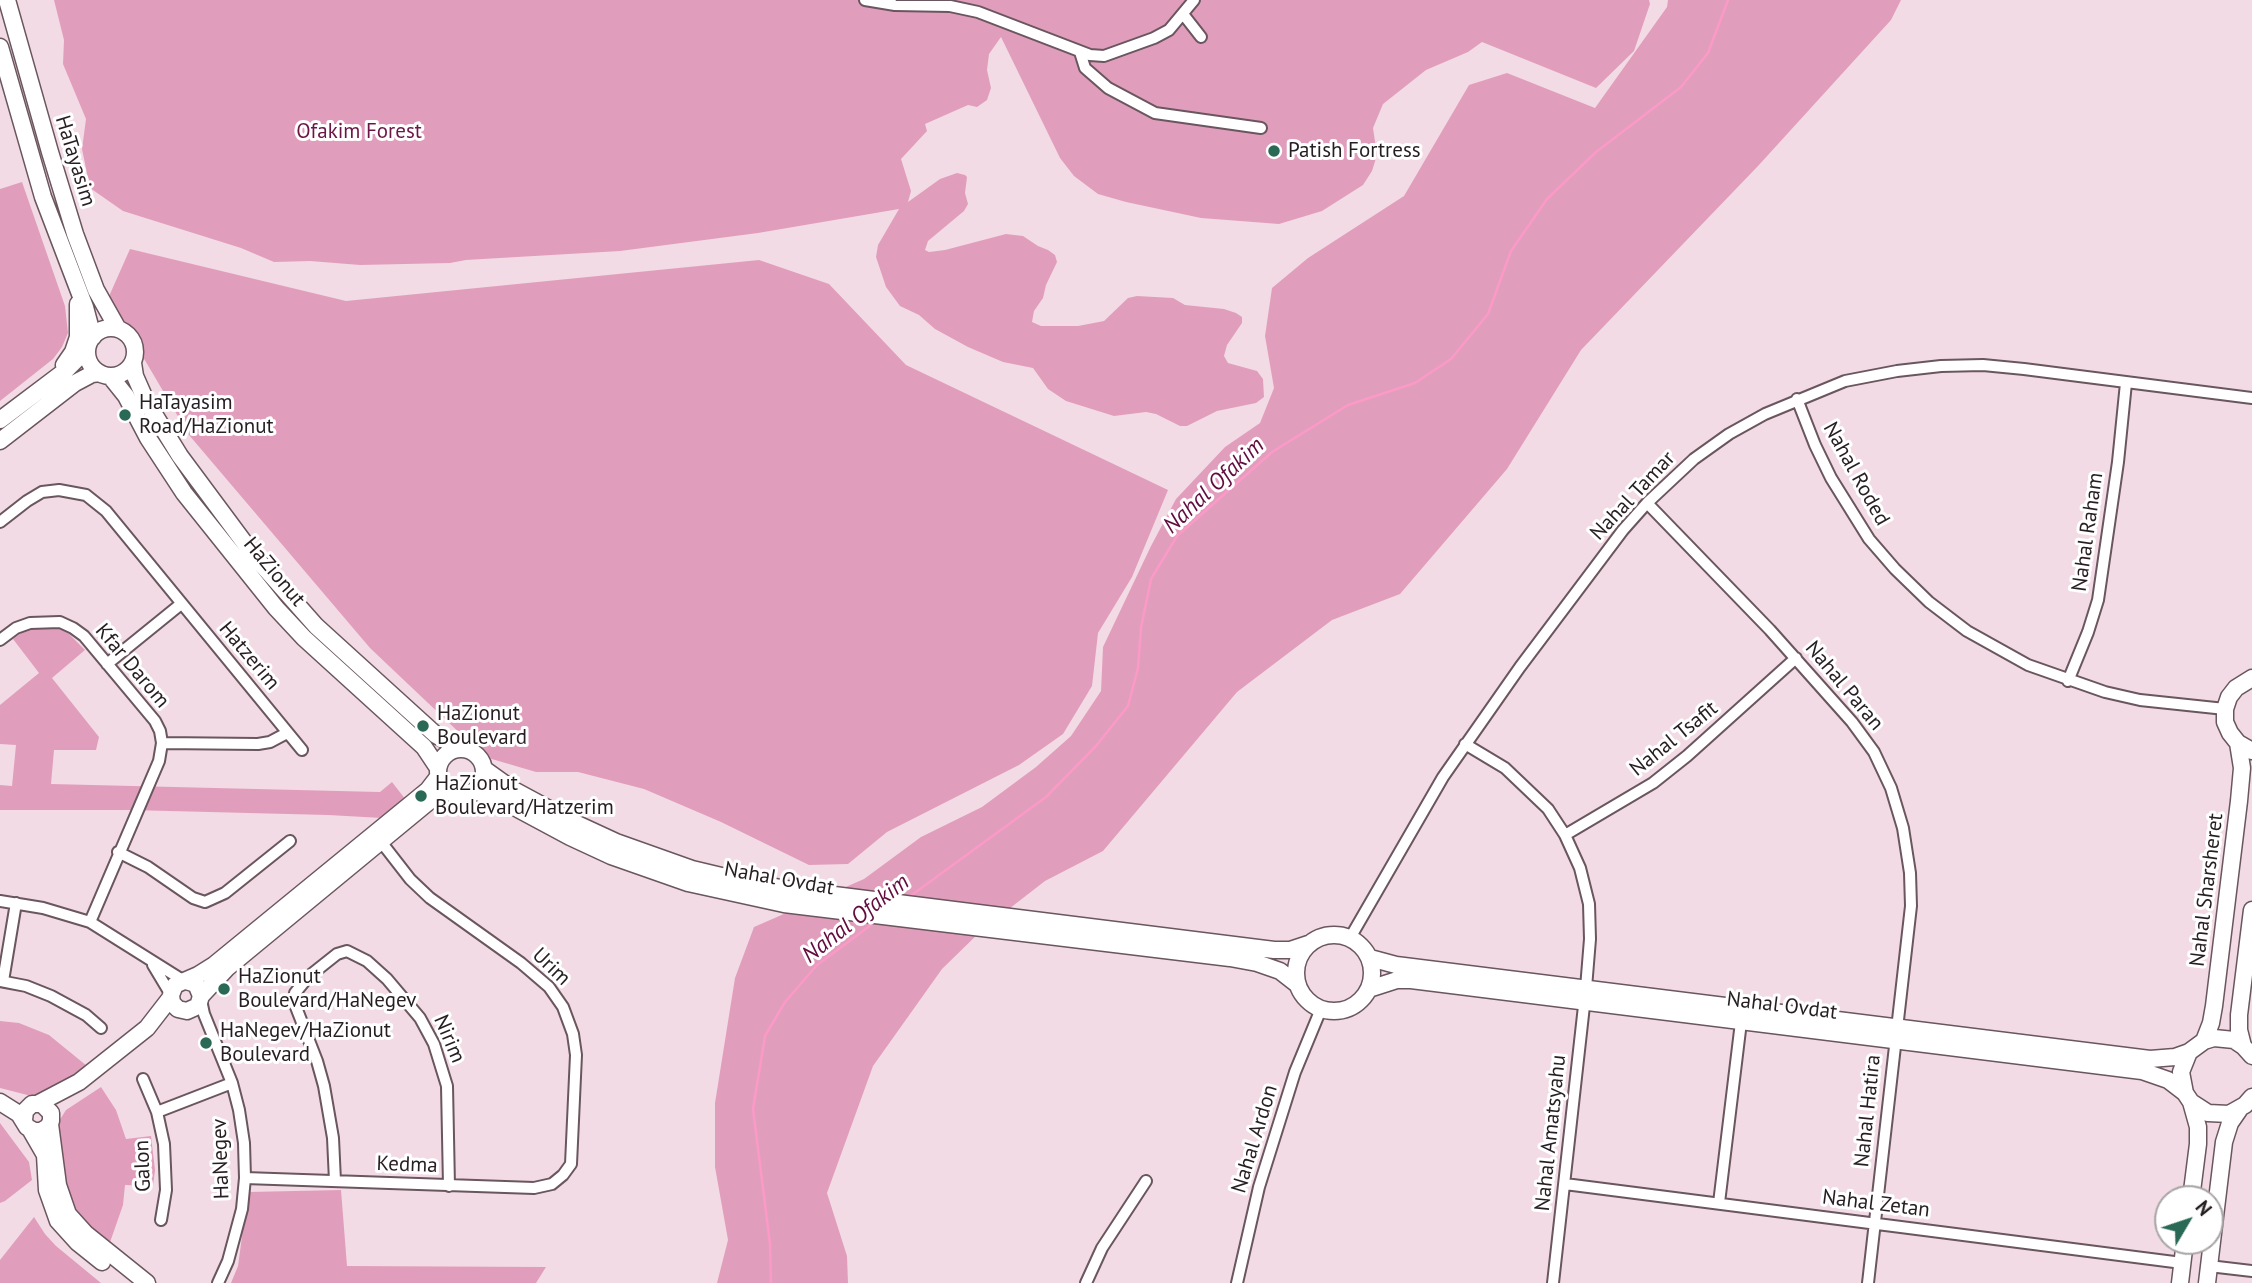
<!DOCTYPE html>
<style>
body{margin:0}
#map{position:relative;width:2252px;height:1283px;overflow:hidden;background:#f3dbe5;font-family:"PT Sans",sans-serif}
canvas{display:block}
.north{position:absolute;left:2154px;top:1185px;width:70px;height:70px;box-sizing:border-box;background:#fff;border:2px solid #a8a5a7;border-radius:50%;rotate:51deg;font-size:19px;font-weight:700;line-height:28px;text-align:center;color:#261e22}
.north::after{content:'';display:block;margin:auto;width:24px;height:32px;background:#2a6956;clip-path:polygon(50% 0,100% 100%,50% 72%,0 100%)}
</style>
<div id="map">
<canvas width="2252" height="1283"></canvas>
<div class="north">N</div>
</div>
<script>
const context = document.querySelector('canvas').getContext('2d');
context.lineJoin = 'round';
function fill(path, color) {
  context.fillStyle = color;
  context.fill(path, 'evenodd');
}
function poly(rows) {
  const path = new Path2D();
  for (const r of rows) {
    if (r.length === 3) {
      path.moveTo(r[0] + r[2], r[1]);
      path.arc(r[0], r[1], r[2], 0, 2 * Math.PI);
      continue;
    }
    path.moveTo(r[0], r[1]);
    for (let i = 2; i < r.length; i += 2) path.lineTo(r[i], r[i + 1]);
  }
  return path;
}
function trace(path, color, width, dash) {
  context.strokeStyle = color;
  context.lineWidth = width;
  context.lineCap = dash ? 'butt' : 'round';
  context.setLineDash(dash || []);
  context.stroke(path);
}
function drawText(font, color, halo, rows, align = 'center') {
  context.font = font + ' "PT Sans",sans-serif';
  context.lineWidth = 6;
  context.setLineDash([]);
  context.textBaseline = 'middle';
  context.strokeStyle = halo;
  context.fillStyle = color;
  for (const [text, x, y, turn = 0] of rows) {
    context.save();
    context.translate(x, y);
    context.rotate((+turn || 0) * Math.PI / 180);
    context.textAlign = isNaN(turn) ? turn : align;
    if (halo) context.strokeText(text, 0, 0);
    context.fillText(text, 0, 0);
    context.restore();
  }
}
fill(poly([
 [54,0,1649,0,1650,4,1634,51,1596,88,1482,42,1468,52,1426,70,1383,104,1373,128,1377,155,1372,171,1363,185,1322,211,1279,224,1201,218,1126,202,1098,194,1074,176,1060,158,1001,37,989,54,987,70,991,88,987,100,977,107,968,105,925,124,927,131,901,159,911,191,908,202,940,179,957,173,965,175,967,177,965,193,968,204,964,211,928,241,925,250,929,252,945,250,1006,234,1023,236,1038,246,1048,250,1055,255,1057,262,1046,285,1043,298,1034,311,1032,322,1041,326,1078,326,1104,321,1128,298,1137,296,1173,298,1185,305,1224,309,1236,313,1242,317,1242,323,1227,345,1224,356,1228,363,1257,371,1263,379,1264,397,1256,403,1217,411,1187,426,1180,426,1156,414,1146,412,1114,416,1066,401,1048,389,1033,368,1003,362,968,347,935,329,919,315,900,306,886,287,876,257,878,245,899,209,758,233,620,251,466,260,450,263,360,265,310,261,274,262,241,248,123,211,90,188,82,149,86,119,63,64,64,40],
 [1668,0,1901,0,1891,20,1758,166,1581,350,1507,469,1400,594,1332,620,1237,692,1103,851,1045,881,983,929,942,969,873,1066,827,1193,847,1256,848,1283,717,1283,728,1240,715,1167,715,1103,735,978,754,927,864,879,921,837,982,807,1036,767,1071,736,1101,691,1103,647,1151,546,1176,499,1225,447,1260,423,1274,388,1265,336,1272,288,1308,258,1404,196,1469,85,1507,73,1595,108,1667,7],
 [22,182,65,306,68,333,62,347,53,359,0,401,0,189],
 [130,249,346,301,759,260,829,284,906,365,1168,490,1132,577,1098,633,1092,686,1063,734,1019,765,887,832,848,864,809,865,721,822,644,789,578,772,536,772,485,757,370,648,189,435,130,335,106,303],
 [41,627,55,627,68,633,85,650,52,678,99,737,96,750,54,750,51,784,380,792,392,782,406,800,382,818,328,815,129,810,0,810,0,785,12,786,16,745,0,744,0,705,39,673,13,639,25,630],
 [0,1021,19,1023,49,1035,87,1066,43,1099,0,1088],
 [101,1087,116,1110,126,1139,151,1136,155,1170,153,1186,125,1185,123,1205,108,1248,98,1239,69,1202,59,1133,59,1121,66,1110],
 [0,1123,29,1162,32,1180,5,1201,0,1203],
 [341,1190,347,1266,546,1267,536,1283,231,1283,238,1266,248,1192],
 [34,1217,45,1234,56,1246,101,1283,0,1283,0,1260]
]), '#e19ebc');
trace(poly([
 [909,897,1046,797,1096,746,1128,706,1138,668,1141,628,1151,579,1177,536,1272,452,1348,405,1415,383,1451,359,1488,314,1511,251,1547,199,1596,152,1681,87,1708,53,1728,0],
 [771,1283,770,1244,753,1109,765,1036,785,1002,817,965,875,922]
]), '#fb99c7', 2.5);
const street = poly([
 [865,0,895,5,950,6,978,12,1090,55,1104,56,1154,38,1169,30,1194,0],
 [1183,14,1201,37],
 [1080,52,1085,68,1108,88,1155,113,1261,128],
 [1797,399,1815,445,1831,478,1869,539,1895,569,1929,602,1967,631,2028,665,2105,692,2140,700,2225,709],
 [1647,503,1770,630,1852,722,1874,752,1891,788,1903,828,1910,873,1911,906,1868,1283],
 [0,522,27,501,42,492,59,490,86,495,106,511,302,750],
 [0,640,16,628,30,623,60,622,73,628,84,636,155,721,160,731,162,743,159,761,90,922],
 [107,664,181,604],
 [2068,681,2088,632,2098,600,2118,462,2126,383],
 [162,743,258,744,270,742,287,733],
 [1465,744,1505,768,1548,809,1565,835,1580,868,1589,904,1590,939,1586,988,1553,1283],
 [1565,835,1653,783,1687,756,1796,658],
 [118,852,148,867,193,898,205,902,225,893,290,841],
 [0,901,43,908,90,922,184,981],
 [1350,938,1443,777,1520,667,1623,530,1647,503,1694,459,1729,434,1765,414,1845,381,1897,371,1941,366,1983,365,2024,369,2252,398],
 [153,965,171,995],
 [0,981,26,986,51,996,86,1015,101,1028],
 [3,981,16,903],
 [201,1000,204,1014,232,1083,239,1110,244,1143,245,1178,242,1209,228,1261,218,1283],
 [143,1079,157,1112,164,1144,166,1190,161,1220],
 [157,1112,232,1083],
 [245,1178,534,1188,552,1184,563,1175,571,1164,576,1055,573,1034,563,1007,549,987,521,963,430,898,410,879,382,843],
 [335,1181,333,1138,324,1086,317,1061,294,1002,295,993,308,977,337,954,347,951,367,961,387,979,420,1018,434,1044,447,1086,449,1186],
 [1565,1184,2182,1263],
 [1719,1203,1741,1022],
 [2209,1266,2252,1271],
 [1086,1283,1102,1248,1146,1181],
 [1237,1283,1259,1187,1295,1072,1321,1009]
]);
const secondary = poly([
 [7,0,50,152,75,234,96,290,118,329],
 [0,47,43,197,85,307,93,337],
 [111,352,24],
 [133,363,135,376,146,401,180,456,255,557,316,626,436,735,459,748],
 [64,365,73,352,78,337,78,304],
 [110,376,126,396,148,438,184,493,276,608,304,638,424,747,438,768],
 [0,420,65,371,87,349],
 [0,441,75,383,92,374,100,373],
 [2252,678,2236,688,2229,697,2225,709,2225,722,2230,733,2238,743,2252,751],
 [461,772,23],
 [484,769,512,789,577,824,616,842,692,869,734,879,786,889,1274,950,1290,950,1308,944],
 [474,791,501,800,570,837,611,856,688,883,784,904,1230,958,1257,963,1280,971,1298,985],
 [1334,973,38],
 [1370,958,1396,965,2150,1059,2175,1057,2189,1052],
 [186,981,196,984,201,996,198,1006,187,1011,178,1009,172,1003,171,995,175,985,198,975,214,965,428,790,438,777],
 [1369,989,1397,980,1411,980,2142,1071,2168,1080,2185,1093],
 [201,996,227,968,432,799,448,792],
 [2204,1041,2211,1023,2214,1006,2239,801,2242,768,2238,743],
 [2243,1046,2239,1030,2239,1015,2252,910],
 [2252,1056,2243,1046,2234,1040,2214,1038,2204,1041,2189,1052,2181,1072,2185,1093,2191,1102,2208,1113,2229,1114,2245,1105,2252,1097],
 [0,1102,19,1114,27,1127,34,1131,41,1131,48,1127,51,1121,51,1113,42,1104,32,1104,25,1111,24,1120],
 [39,1103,79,1082,147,1028,171,997],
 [50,1124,58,1185,68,1214,86,1234,147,1283],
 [30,1129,45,1155,47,1190,58,1221,77,1242,102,1262],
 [2191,1199,2198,1144,2198,1127,2191,1102],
 [2180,1283,2185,1241],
 [2207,1283,2224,1142,2230,1123,2239,1110]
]);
trace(street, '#6a565e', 14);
trace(secondary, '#6a565e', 19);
trace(street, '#fff', 10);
trace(secondary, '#fff', 16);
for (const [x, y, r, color] of [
 [1274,151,7,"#2a6956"],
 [125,415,7,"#2a6956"],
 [423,726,7,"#2a6956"],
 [421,796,7,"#2a6956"],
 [224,989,7,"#2a6956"],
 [206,1043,7,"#2a6956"]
]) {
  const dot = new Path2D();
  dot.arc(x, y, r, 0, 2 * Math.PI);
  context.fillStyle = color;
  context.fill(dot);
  trace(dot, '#fff', 2.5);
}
drawText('21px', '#6b1646', '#fff', [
 ["Ofakim Forest",359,132]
]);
drawText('21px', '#261e22', '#fff', [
 ["Patish Fortress",1288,151],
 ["HaTayasim",139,403],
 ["Road/HaZionut",139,427],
 ["HaZionut",437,714],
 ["Boulevard",437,738],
 ["HaZionut",435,784],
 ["Boulevard/Hatzerim",435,808],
 ["HaZionut",238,977],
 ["Boulevard/HaNegev",238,1001],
 ["HaNegev/HaZionut",220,1031],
 ["Boulevard",220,1055]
], 'left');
drawText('21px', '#261e22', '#fff', [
 ["HaTayasim",75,161,73],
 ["Nahal Roded",1856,474,61],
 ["Nahal Tamar",1633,496,-47],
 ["Nahal Raham",2088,532,-82],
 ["HaZionut",274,572,50],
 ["Hatzerim",249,656,50],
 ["Kfar Darom",132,666,50],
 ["Nahal Paran",1844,686,50],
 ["Nahal Tsafit",1674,739,-39],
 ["Nahal Ovdat",779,879,10],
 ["Nahal Sharsheret",2207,890,-83],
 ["Urim",551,967,44],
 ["Nahal Ovdat",1782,1006,7],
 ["Nirim",449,1039,67],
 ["Nahal Hatira",1868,1111,-84],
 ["Nahal Amatsyahu",1551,1133,-84],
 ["Nahal Ardon",1255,1139,-73],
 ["HaNegev",221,1159,-92],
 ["Kedma",407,1165,2],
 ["Galon",143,1166,-92],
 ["Nahal Zetan",1876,1204,7]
]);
drawText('italic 23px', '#620b3f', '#fff', [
 ["Nahal Ofakim",1214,486,-43],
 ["Nahal Ofakim",856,919,-38]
]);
</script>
